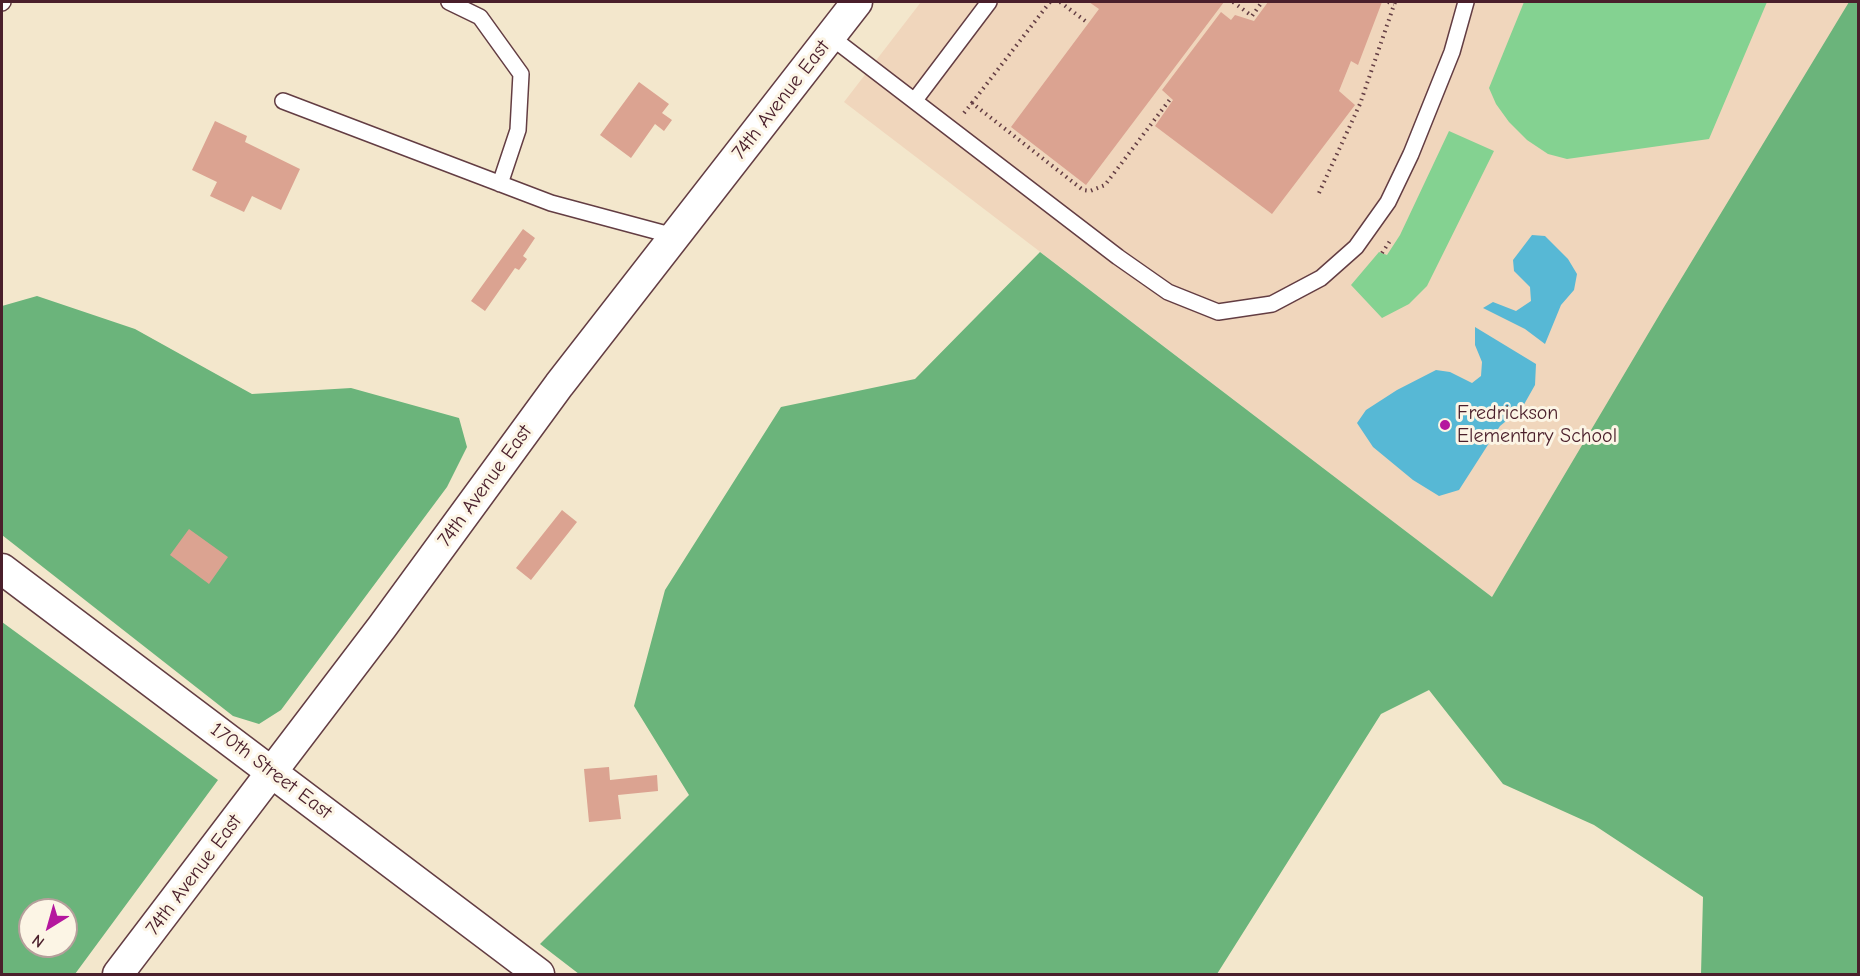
<!DOCTYPE html>
<style>
body{margin:0}
#map{position:relative;width:1860px;height:976px;overflow:hidden;background:#f3e7cc;font-family:"Comic Neue",sans-serif}
canvas{display:block}
.frame{position:absolute;inset:0;border:3px solid #4a1f2b;pointer-events:none}
.north{position:absolute;left:18px;top:898px;width:60px;height:60px;box-sizing:border-box;background:#fcf5e5;border:2px solid #b59f9b;border-radius:50%;rotate:217deg;font-size:16px;font-weight:700;line-height:24px;text-align:center;color:#4a1f2b}
.north::after{content:'';display:block;margin:auto;width:21px;height:27px;background:#b5179e;clip-path:polygon(50% 0,100% 100%,50% 72%,0 100%)}
</style>
<div id="map">
<canvas width="1860" height="976"></canvas>
<div class="frame"></div>
<div class="north">N</div>
</div>
<script>
const context = document.querySelector('canvas').getContext('2d');
context.lineJoin = 'round';
function fill(path, color) {
  context.fillStyle = color;
  context.fill(path, 'evenodd');
}
function poly(rows) {
  const path = new Path2D();
  for (const r of rows) {
    path.moveTo(r[0], r[1]);
    for (let i = 2; i < r.length; i += 2) path.lineTo(r[i], r[i + 1]);
  }
  return path;
}
function trace(path, color, width, dash) {
  context.strokeStyle = color;
  context.lineWidth = width;
  context.lineCap = dash ? 'butt' : 'round';
  context.setLineDash(dash || []);
  context.stroke(path);
}
function drawText(font, color, halo, rows, align = 'center') {
  context.font = font + ' "Comic Neue",sans-serif';
  context.lineWidth = 6;
  context.setLineDash([]);
  context.textBaseline = 'middle';
  context.strokeStyle = halo;
  context.fillStyle = color;
  for (const [text, x, y, turn = 0] of rows) {
    context.save();
    context.translate(x, y);
    context.rotate((+turn || 0) * Math.PI / 180);
    context.textAlign = isNaN(turn) ? turn : align;
    if (halo) context.strokeText(text, 0, 0);
    context.fillText(text, 0, 0);
    context.restore();
  }
}
fill(poly([
 [921,2,1858,2,1492,597,844,102]
]), '#f0d6bc');
fill(poly([
 [1524,2,1767,2,1709,139,1567,159,1548,154,1527,140,1509,122,1496,104,1489,88],
 [1449,131,1494,151,1427,286,1409,304,1382,318,1351,285,1379,252,1387,255,1400,235]
]), '#84d291');
fill(poly([
 [1849,2,1858,2,1858,974,1701,974,1703,897,1594,825,1503,784,1429,690,1381,714,1217,974,579,974,540,944,689,795,634,706,665,590,781,407,915,379,1040,252,1492,597,1664,307],
 [37,296,135,329,252,394,351,388,459,418,467,447,447,487,281,710,259,724,233,716,2,535,2,306],
 [2,622,218,780,75,974,2,974],
 [30,910,66,910,66,946,30,946]
]), '#6bb47b');
fill(poly([
 [1532,235,1545,236,1568,259,1577,274,1574,290,1561,305,1545,344,1525,329,1483,308,1493,302,1516,311,1531,301,1530,287,1514,271,1513,260],
 [1475,327,1536,364,1535,385,1522,408,1500,426,1459,490,1439,496,1413,480,1373,447,1357,423,1366,410,1397,390,1436,370,1450,372,1472,383,1481,376,1482,362,1475,345]
]), '#57b8d5');
fill(poly([
 [1089,2,1224,2,1086,185,1011,127,1099,9],
 [1268,2,1382,2,1358,65,1351,61,1339,91,1355,105,1272,214,1155,126,1173,100,1162,90,1221,12,1231,20,1235,15,1254,21],
 [639,82,669,104,662,113,672,120,664,131,655,124,631,158,600,135],
 [215,121,247,136,245,142,300,169,281,210,252,196,244,212,210,196,217,182,192,170],
 [523,229,535,238,523,256,527,259,519,270,515,268,485,311,471,301],
 [562,510,577,522,531,580,516,568],
 [189,529,228,557,209,584,170,555],
 [609,767,610,780,657,775,658,791,618,795,621,819,589,822,584,769]
]), '#dba391');
const lane = poly([
 [449,2,480,17,521,74,518,130,500,184],
 [2,3,3,2],
 [831,37,1118,257,1168,292,1218,312,1272,304,1321,278,1356,247,1388,202,1411,154,1452,52,1466,2],
 [915,100,989,2],
 [283,101,551,203,674,236]
]);
const street = poly([
 [2,569,539,974],
 [118,974,382,627,559,385,857,2]
]);
trace(lane, '#633d43', 18);
trace(street, '#633d43', 33);
trace(poly([
 [1060,2,1088,23],
 [1233,2,1252,16,1262,2],
 [1388,2,1394,4],
 [972,103,1050,2],
 [964,113,972,103,1083,190,1090,191,1105,185,1171,98],
 [1319,193,1360,104,1395,2],
 [1382,253,1390,241]
]), '#633d43', 4, [1.5, 4.5]);
trace(lane, '#fff', 15);
trace(street, '#fff', 30);
for (const [x, y, r, color] of [
 [1445,425,6,"#b5179e"]
]) {
  const dot = new Path2D();
  dot.arc(x, y, r, 0, 2 * Math.PI);
  context.fillStyle = color;
  context.fill(dot);
  trace(dot, '#fcf5e5', 2);
}
drawText('20px', '#4a1f2b', '#fcf5e5', [
 ["74th Avenue East",781,100,-52],
 ["74th Avenue East",485,486,-54],
 ["170th Street East",271,771,37],
 ["74th Avenue East",194,875,-53]
]);
drawText('20px', '#4a1f2b', '#fcf5e5', [
 ["Fredrickson",1457,413],
 ["Elementary School",1457,436]
], 'left');
</script>
